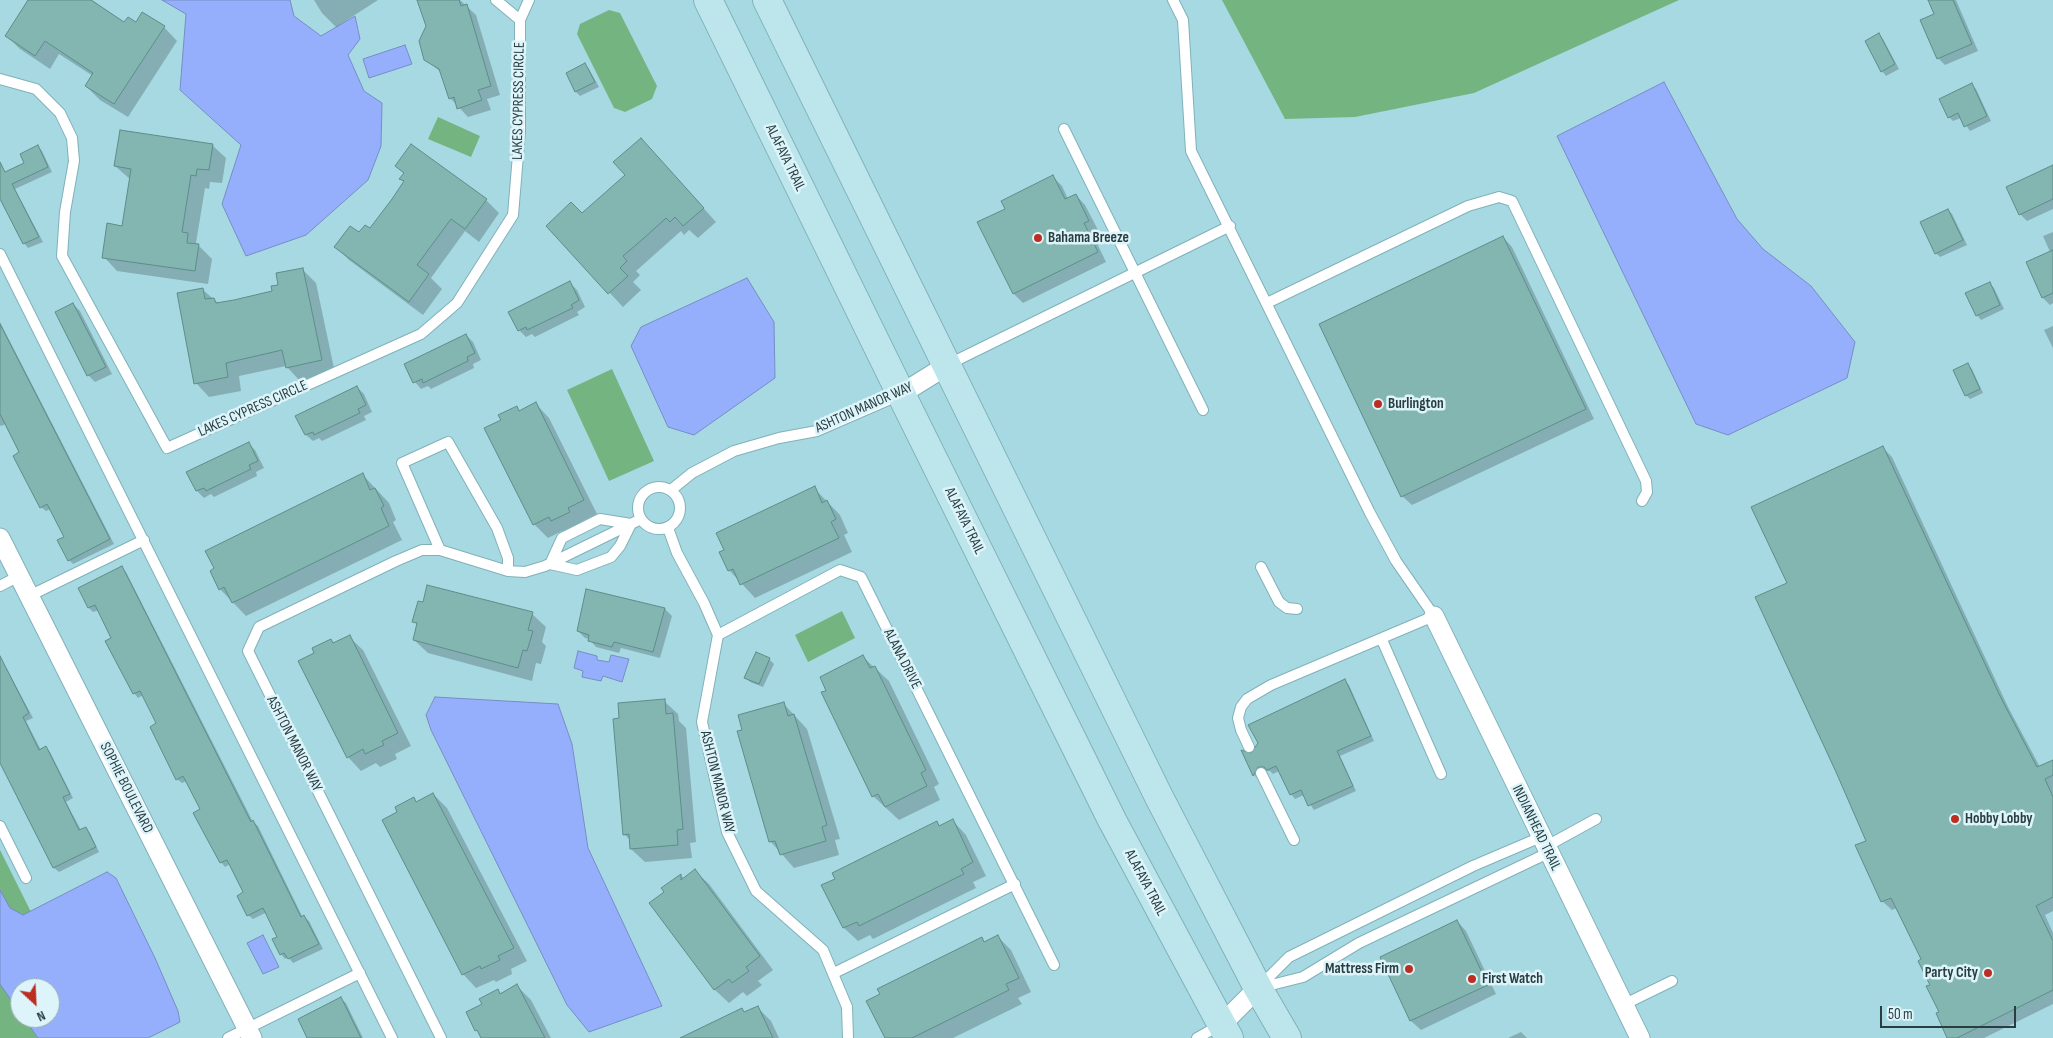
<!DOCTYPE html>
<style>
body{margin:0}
#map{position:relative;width:2053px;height:1038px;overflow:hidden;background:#a7d9e2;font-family:"Sofia Sans Condensed",sans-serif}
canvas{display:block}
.north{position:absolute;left:10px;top:978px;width:50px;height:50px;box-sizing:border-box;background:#ddf5fa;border:1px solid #95acb0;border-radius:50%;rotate:155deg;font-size:14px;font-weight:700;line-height:20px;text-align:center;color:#2a3e42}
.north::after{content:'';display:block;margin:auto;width:18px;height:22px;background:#bc2e22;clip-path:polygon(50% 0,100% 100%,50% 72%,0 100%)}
.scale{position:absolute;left:1880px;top:1006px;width:136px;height:22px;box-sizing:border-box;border:2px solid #2a3e42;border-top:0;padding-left:6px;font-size:15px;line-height:18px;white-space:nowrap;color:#2a3e42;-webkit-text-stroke:4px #ddf5fa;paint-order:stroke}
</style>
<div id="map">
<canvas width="2053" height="1038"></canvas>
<div class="north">N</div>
<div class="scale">50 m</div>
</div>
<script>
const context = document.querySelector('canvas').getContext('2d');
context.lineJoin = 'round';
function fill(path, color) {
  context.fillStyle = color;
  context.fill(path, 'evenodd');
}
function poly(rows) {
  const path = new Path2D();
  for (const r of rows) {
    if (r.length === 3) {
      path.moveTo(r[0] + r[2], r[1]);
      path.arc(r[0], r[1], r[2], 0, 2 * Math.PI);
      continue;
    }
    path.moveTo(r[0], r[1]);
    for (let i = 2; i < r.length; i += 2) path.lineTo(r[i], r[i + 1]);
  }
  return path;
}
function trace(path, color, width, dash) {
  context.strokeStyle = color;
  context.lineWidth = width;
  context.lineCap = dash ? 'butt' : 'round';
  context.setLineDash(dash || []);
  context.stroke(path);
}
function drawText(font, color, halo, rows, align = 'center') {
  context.font = font + ' "Sofia Sans Condensed",sans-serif';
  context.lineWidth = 5;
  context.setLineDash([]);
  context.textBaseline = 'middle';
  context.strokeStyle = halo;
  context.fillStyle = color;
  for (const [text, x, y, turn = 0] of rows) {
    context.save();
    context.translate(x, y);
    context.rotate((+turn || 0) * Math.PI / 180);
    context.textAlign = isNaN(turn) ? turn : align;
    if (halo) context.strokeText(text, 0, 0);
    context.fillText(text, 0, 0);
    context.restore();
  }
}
fill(poly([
 [1222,0,1679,0,1474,93,1355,117,1285,119],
 [609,10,620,13,657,86,652,99,625,112,614,108,577,34,580,24],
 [438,117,480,136,471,157,428,139],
 [612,369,654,461,609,481,567,390],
 [842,611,855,638,808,662,795,635],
 [0,850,94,1038,0,1038],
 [20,988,50,988,50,1018,20,1018]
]), '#74b480');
const water = poly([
 [162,0,290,0,294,16,321,36,355,16,360,39,348,55,364,91,382,103,381,146,368,180,306,235,246,256,222,204,241,145,180,90,186,14,162,0],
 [405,45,412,64,369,78,363,59,405,45],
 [1664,82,1737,219,1763,249,1811,286,1855,342,1847,378,1728,435,1696,424,1557,136,1664,82],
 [747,278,774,322,775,378,694,435,668,427,631,346,641,327,747,278],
 [578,651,597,656,597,660,609,662,611,655,629,659,622,682,603,676,601,681,582,677,583,671,574,668,578,651],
 [435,697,558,704,572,744,588,848,662,1006,589,1032,567,1005,431,730,426,715,435,697],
 [107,872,116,878,155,958,178,1011,180,1022,148,1038,38,1038,24,1018,50,1018,50,988,20,988,20,1013,0,984,0,890,10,908,23,915,107,872],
 [263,935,279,967,263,974,247,943,263,935]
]);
fill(water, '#95affd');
trace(water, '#758dc5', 1);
fill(poly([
 [30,0,92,0,125,24,164,27,177,41,128,117,100,100,86,86,93,76,59,54,50,69,20,49,6,35],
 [314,0,378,0,336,27,322,13],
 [418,0,460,0,476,15,500,95,487,99,491,110,468,117,450,98,442,73,426,60,427,26],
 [1930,0,1956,0,1978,51,1945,65,1938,58,1936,15],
 [1879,35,1883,39,1899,69,1886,76,1882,71],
 [585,65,589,69,599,87,580,96,576,92,567,74],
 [1972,85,1976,89,1991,121,1970,131,1961,118,1953,121,1949,117],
 [212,145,226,158,222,183,210,182,209,189,205,188,196,243,212,259,208,284,117,271,104,257,123,227,131,180,115,166],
 [38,146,42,151,52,172,15,189,43,242,28,248,24,243,0,196,0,175,26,163],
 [654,153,716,222,698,238,689,230,684,235,681,231,636,271,640,275,633,282,641,290,623,307,547,226,582,215],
 [396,166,486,200,499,213,479,242,465,231,431,278,442,289,423,315,349,260,336,247,370,230,405,182,401,179,405,174],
 [2053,167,2053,209,2027,221,2020,214],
 [1053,177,1062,186,1068,199,1076,195,1085,205,1098,230,1092,233,1106,262,1023,303,1014,294,979,223,1007,209],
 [1948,210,1952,214,1967,245,1940,257,1936,253],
 [2053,232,2053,303,2050,305,2043,298,2027,263,2050,252,2043,236],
 [1503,237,1512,247,1594,419,1412,505,1402,496],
 [302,269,316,283,335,373,300,381,286,366,239,376,241,391,209,397,196,383,202,289,219,304,274,292],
 [570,283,577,290,585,307,577,312,579,315,535,337,532,334,526,337,519,330],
 [1989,283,1994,288,2004,309,1981,320,1977,315],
 [73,304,80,311,112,374,95,382,88,375],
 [0,322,114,544,73,564,69,560,65,538,51,509,46,511,41,507,21,452,6,424,1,426,0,425],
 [2053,326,2053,348,2044,330],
 [466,335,473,342,481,360,473,364,474,368,431,389,428,386,421,389,415,382],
 [1967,364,1972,369,1983,393,1970,399,1966,395],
 [357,387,364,394,372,412,364,416,366,420,322,441,319,438,313,441,306,435],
 [536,404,549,418,597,514,581,522,583,526,566,534,562,531,548,538,534,524,502,421,517,408,520,411],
 [248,443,255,450,264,468,256,472,257,476,214,497,211,494,204,498,197,491],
 [1883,448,1892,457,2008,707,2040,767,2053,765,2053,911,2045,915,2053,933,2053,1004,1984,1038,1949,1038,1922,960,1897,908,1892,910,1882,901,1867,842,1788,583],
 [363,475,389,503,396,520,393,522,402,540,246,616,220,589],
 [814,488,840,515,848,533,844,535,852,552,755,598,729,570],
 [121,568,126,572,253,822,258,826,303,918,304,917,309,921,323,949,293,963,288,957,285,959,281,954,278,937,267,912,253,919,248,915,245,893,230,864,225,867,221,862,201,809,187,781,182,783,177,779,158,724,143,695,138,698,134,693,113,638,99,610,93,612,89,608],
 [665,609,672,616,660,658,621,648,619,653,596,647,589,639,585,638,578,631],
 [532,614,546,627,542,642,546,646,541,664,536,663,532,681,428,653,414,640,418,626,414,621],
 [349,637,363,650,411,746,395,754,397,759,380,767,376,763,361,771,348,757,316,653,331,640,334,644],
 [863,657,889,681,939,784,934,787,940,800,899,820,873,796,823,693,828,691],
 [769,659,774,664,763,687,750,682,746,678],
 [3,665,7,669,33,718,26,721,41,750,46,748,50,752,73,798,66,802,81,830,86,828,90,833,99,852,59,872,54,868,0,761,0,666],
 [1345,681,1349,685,1374,741,1340,756,1356,791,1314,810,1304,795,1295,799,1291,794,1279,771,1273,774,1270,771,1263,771,1258,779,1254,775,1243,752,1252,755],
 [664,701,678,714,679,721,686,728,696,842,690,843,692,858,645,862,631,849,631,841,624,834],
 [783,703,807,729,840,839,835,840,839,855,794,868,771,842,738,732],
 [433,794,447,808,527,961,511,969,512,974,496,982,494,980,476,988,463,974,399,812,414,799,417,803],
 [953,821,966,835,986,876,973,882,976,888,873,939,870,935,858,941,844,928,823,886,936,823,940,827],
 [695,871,709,884,773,970,758,981,762,985,747,996,743,992,729,1003,715,990,651,903,666,892,681,875,684,879],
 [1457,921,1466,931,1496,994,1421,1030,1411,1021,1382,957],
 [998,937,1011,950,1031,992,1018,998,1022,1004,953,1038,886,1038,881,995,981,938,985,943],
 [517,986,531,1000,551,1038,481,1038,468,1012,483,1004,498,991,501,994],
 [341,999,346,1003,363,1038,308,1038],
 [758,1008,771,1021,779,1038,683,1038,741,1009,745,1013],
 [1521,1032,1527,1038,1508,1038]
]), '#0003');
const building = poly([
 [28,0,91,0,124,22,128,17,136,22,142,12,165,26,114,104,85,86,93,73,45,41,35,56,5,36,28,0],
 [417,0,459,0,461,6,467,4,491,86,478,90,482,100,457,109,454,97,449,99,439,69,424,60,419,41,426,26,417,0],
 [1928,0,1953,0,1972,44,1937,59,1920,20,1934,14,1928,0],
 [1879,33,1895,64,1881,72,1865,41,1879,33],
 [585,63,595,82,575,92,566,73,585,63],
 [1972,83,1987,116,1964,127,1958,113,1948,118,1939,99,1972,83],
 [120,130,213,144,209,170,197,169,196,176,191,175,182,232,188,233,187,243,199,244,195,271,102,258,107,223,122,226,131,169,114,166,120,130],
 [641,138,704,208,683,226,675,217,670,222,666,218,644,238,623,256,627,261,620,268,628,276,608,294,546,226,571,202,582,213,625,175,613,162,641,138],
 [411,144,487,199,465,229,451,219,417,265,429,274,409,302,334,247,350,226,359,232,365,225,370,228,392,199,404,181,399,179,404,173,395,166,411,144],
 [38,145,48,167,12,184,39,237,23,244,0,199,0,162,5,172,24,163,20,154,38,145],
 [2053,165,2053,199,2019,215,2006,187,2053,165],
 [1053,175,1065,199,1076,194,1089,221,1084,223,1098,252,1013,294,977,222,1005,209,1001,201,1053,175],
 [1948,209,1963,240,1935,254,1920,222,1948,209],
 [1503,236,1586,409,1401,497,1319,324,1503,236],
 [2053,250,2053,293,2042,298,2026,262,2053,250],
 [303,268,322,360,286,368,282,350,226,363,228,377,194,384,177,293,203,288,205,299,214,298,216,303,234,300,272,291,271,286,278,285,276,273,303,268],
 [570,281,579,300,571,305,573,308,527,330,526,327,518,331,508,312,570,281],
 [1990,282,2000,305,1976,316,1965,293,1990,282],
 [73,303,106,367,87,376,55,312,73,303],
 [0,324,110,539,68,561,57,540,64,537,47,504,40,508,13,456,19,452,0,414,0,324],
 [466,334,475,353,467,357,468,361,423,383,422,379,413,383,404,364,466,334],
 [1968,363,1980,389,1965,396,1953,370,1968,363],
 [357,386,366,405,358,409,360,413,314,435,313,432,305,435,295,416,357,386],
 [536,402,584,500,568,508,570,512,551,521,549,517,533,525,484,428,501,420,498,415,517,406,519,411,536,402],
 [249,442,258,461,249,465,251,469,206,491,204,488,196,491,186,472,249,442],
 [1883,446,2000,696,2037,767,2053,760,2053,775,2045,779,2053,797,2053,897,2036,906,2053,941,2053,990,1957,1038,1947,1038,1936,1013,1939,1012,1926,986,1930,985,1918,961,1921,959,1891,898,1881,902,1855,845,1866,841,1836,772,1755,597,1787,583,1751,507,1883,446],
 [363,473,370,490,375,488,384,506,381,508,389,526,232,603,224,587,219,590,210,571,214,568,205,551,363,473],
 [815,486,822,503,827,500,836,519,831,522,839,538,740,585,733,569,728,571,719,552,724,550,716,533,815,486],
 [122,566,251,822,253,820,301,917,304,915,319,944,288,959,284,953,280,955,272,939,277,937,263,908,247,916,237,896,243,892,227,860,220,863,193,813,200,809,183,776,176,780,150,727,156,723,140,691,133,694,105,641,111,638,95,605,88,608,78,588,122,566],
 [427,585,533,612,528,630,533,631,527,651,523,650,518,668,413,640,417,623,412,622,418,601,423,602,427,585],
 [586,589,665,608,653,652,614,642,612,647,588,641,589,635,577,631,586,589],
 [350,635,398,733,382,741,384,745,365,754,363,749,347,758,298,661,314,653,312,648,331,639,333,643,350,635],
 [756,652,770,658,759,684,744,678,756,652],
 [863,655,870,668,875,666,926,770,921,773,927,786,885,807,878,794,872,797,821,692,826,691,820,677,863,655],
 [0,656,29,713,23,717,39,750,46,746,70,794,63,797,79,830,86,827,96,847,53,868,0,763,0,656],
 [1345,679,1371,736,1337,751,1353,786,1308,806,1301,790,1290,795,1276,766,1267,770,1264,767,1258,767,1253,776,1241,750,1251,753,1258,743,1248,725,1345,679],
 [665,699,666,714,673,713,683,829,677,830,678,845,630,849,629,834,623,835,613,719,619,718,618,703,665,699],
 [784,702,788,716,794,714,827,825,822,827,826,841,780,855,775,841,769,842,737,731,742,730,738,715,784,702],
 [433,793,514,948,498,956,500,960,481,969,480,966,462,975,382,820,397,812,395,807,414,797,416,802,433,793],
 [953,819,973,862,961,869,964,874,859,926,857,922,843,928,821,885,835,879,832,873,937,821,939,826,953,819],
 [695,869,760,956,746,967,749,971,732,983,729,979,714,990,649,903,664,892,661,888,681,874,681,880,695,869],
 [1457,920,1488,985,1410,1021,1380,957,1457,920],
 [998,935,1019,978,1006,984,1009,990,912,1038,885,1038,866,1001,880,994,877,989,982,937,984,942,998,935],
 [517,984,545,1038,481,1038,477,1030,475,1031,466,1012,482,1004,479,999,498,989,500,994,517,984],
 [341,997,361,1038,307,1038,298,1019,341,997],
 [758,1006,773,1038,680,1038,742,1008,744,1012,758,1006]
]);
fill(building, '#83b5b1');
trace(building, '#5c8d89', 1);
const service = poly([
 [496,0,520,20],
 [1173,0,1183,20,1191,151,1370,513,1396,561,1434,616,1271,685,1247,699,1241,707,1238,718,1241,730,1249,747],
 [0,79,36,89,60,113,72,138,74,161,65,212,62,256,167,448,421,334,457,303,513,215,520,131,520,20,529,0],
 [1064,129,1203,410],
 [0,254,392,1038],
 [1267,303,1468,206,1499,197,1512,201,1646,481,1647,492,1642,501],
 [947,365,1230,226],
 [659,508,21],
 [671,490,692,473,734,451,779,438,817,431,900,395],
 [600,519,631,524,620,546,611,557,577,570,550,564,562,538,600,519],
 [668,528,677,553,704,603,718,635,702,722,727,832,756,891,823,950,847,1007,848,1038],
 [440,550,402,463,448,442,497,528,508,558,508,571],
 [1261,567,1279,602,1287,608,1297,609],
 [0,586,19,576],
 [29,596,144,540],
 [718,635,840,570,861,577,1054,965],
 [1382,640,1441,774],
 [1261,773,1294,840],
 [0,826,26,878],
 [1545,847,1596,819],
 [834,973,1015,884],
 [1259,987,1289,957,1473,866,1541,837],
 [1259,988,1303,977,1359,943,1548,853],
 [1623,1005,1672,981],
 [228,1038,360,973],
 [441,1038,248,651,259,627,396,561,422,550,440,550,508,571,525,572,545,566,641,519],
 [1197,1038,1220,1025]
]);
const minor = poly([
 [901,394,946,366],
 [0,538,252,1038],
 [1434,616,1640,1038],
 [1221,1025,1258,988]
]);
const secondary = poly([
 [708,0,901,394,1112,820,1229,1038],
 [767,0,1159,797,1258,988,1287,1038]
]);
trace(service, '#80b1ba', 12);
trace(minor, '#80b1ba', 21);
trace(secondary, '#80b1ba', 30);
trace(service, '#fff', 10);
trace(minor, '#fff', 19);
trace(secondary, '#bde6ec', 28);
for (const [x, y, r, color] of [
 [1038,238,5,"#bc2e22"],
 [1378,404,5,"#bc2e22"],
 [1955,819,5,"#bc2e22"],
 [1409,969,5,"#bc2e22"],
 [1988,973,5,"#bc2e22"],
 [1472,979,5,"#bc2e22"]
]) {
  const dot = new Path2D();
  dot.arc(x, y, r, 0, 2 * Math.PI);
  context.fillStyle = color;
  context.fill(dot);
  trace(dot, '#ddf5fa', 2);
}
drawText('15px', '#2a3e42', '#ddf5fa', [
 ["LAKES CYPRESS CIRCLE",519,101,-89],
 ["ALAFAYA TRAIL",785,158,64],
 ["ASHTON MANOR WAY",864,408,-24],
 ["LAKES CYPRESS CIRCLE",253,409,-24],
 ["ALAFAYA TRAIL",964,521,64],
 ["ALANA DRIVE",902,659,63],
 ["ASHTON MANOR WAY",294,744,63],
 ["ASHTON MANOR WAY",717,782,76],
 ["SOPHIE BOULEVARD",126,788,63],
 ["INDIANHEAD TRAIL",1536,828,64],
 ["ALAFAYA TRAIL",1145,883,62]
]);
drawText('bold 15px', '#2a3e42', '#ddf5fa', [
 ["Bahama Breeze",1048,238],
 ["Burlington",1388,404],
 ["Hobby Lobby",1965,819],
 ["Mattress Firm",1399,969,"right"],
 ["Party City",1978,973,"right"],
 ["First Watch",1482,979]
], 'left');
</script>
